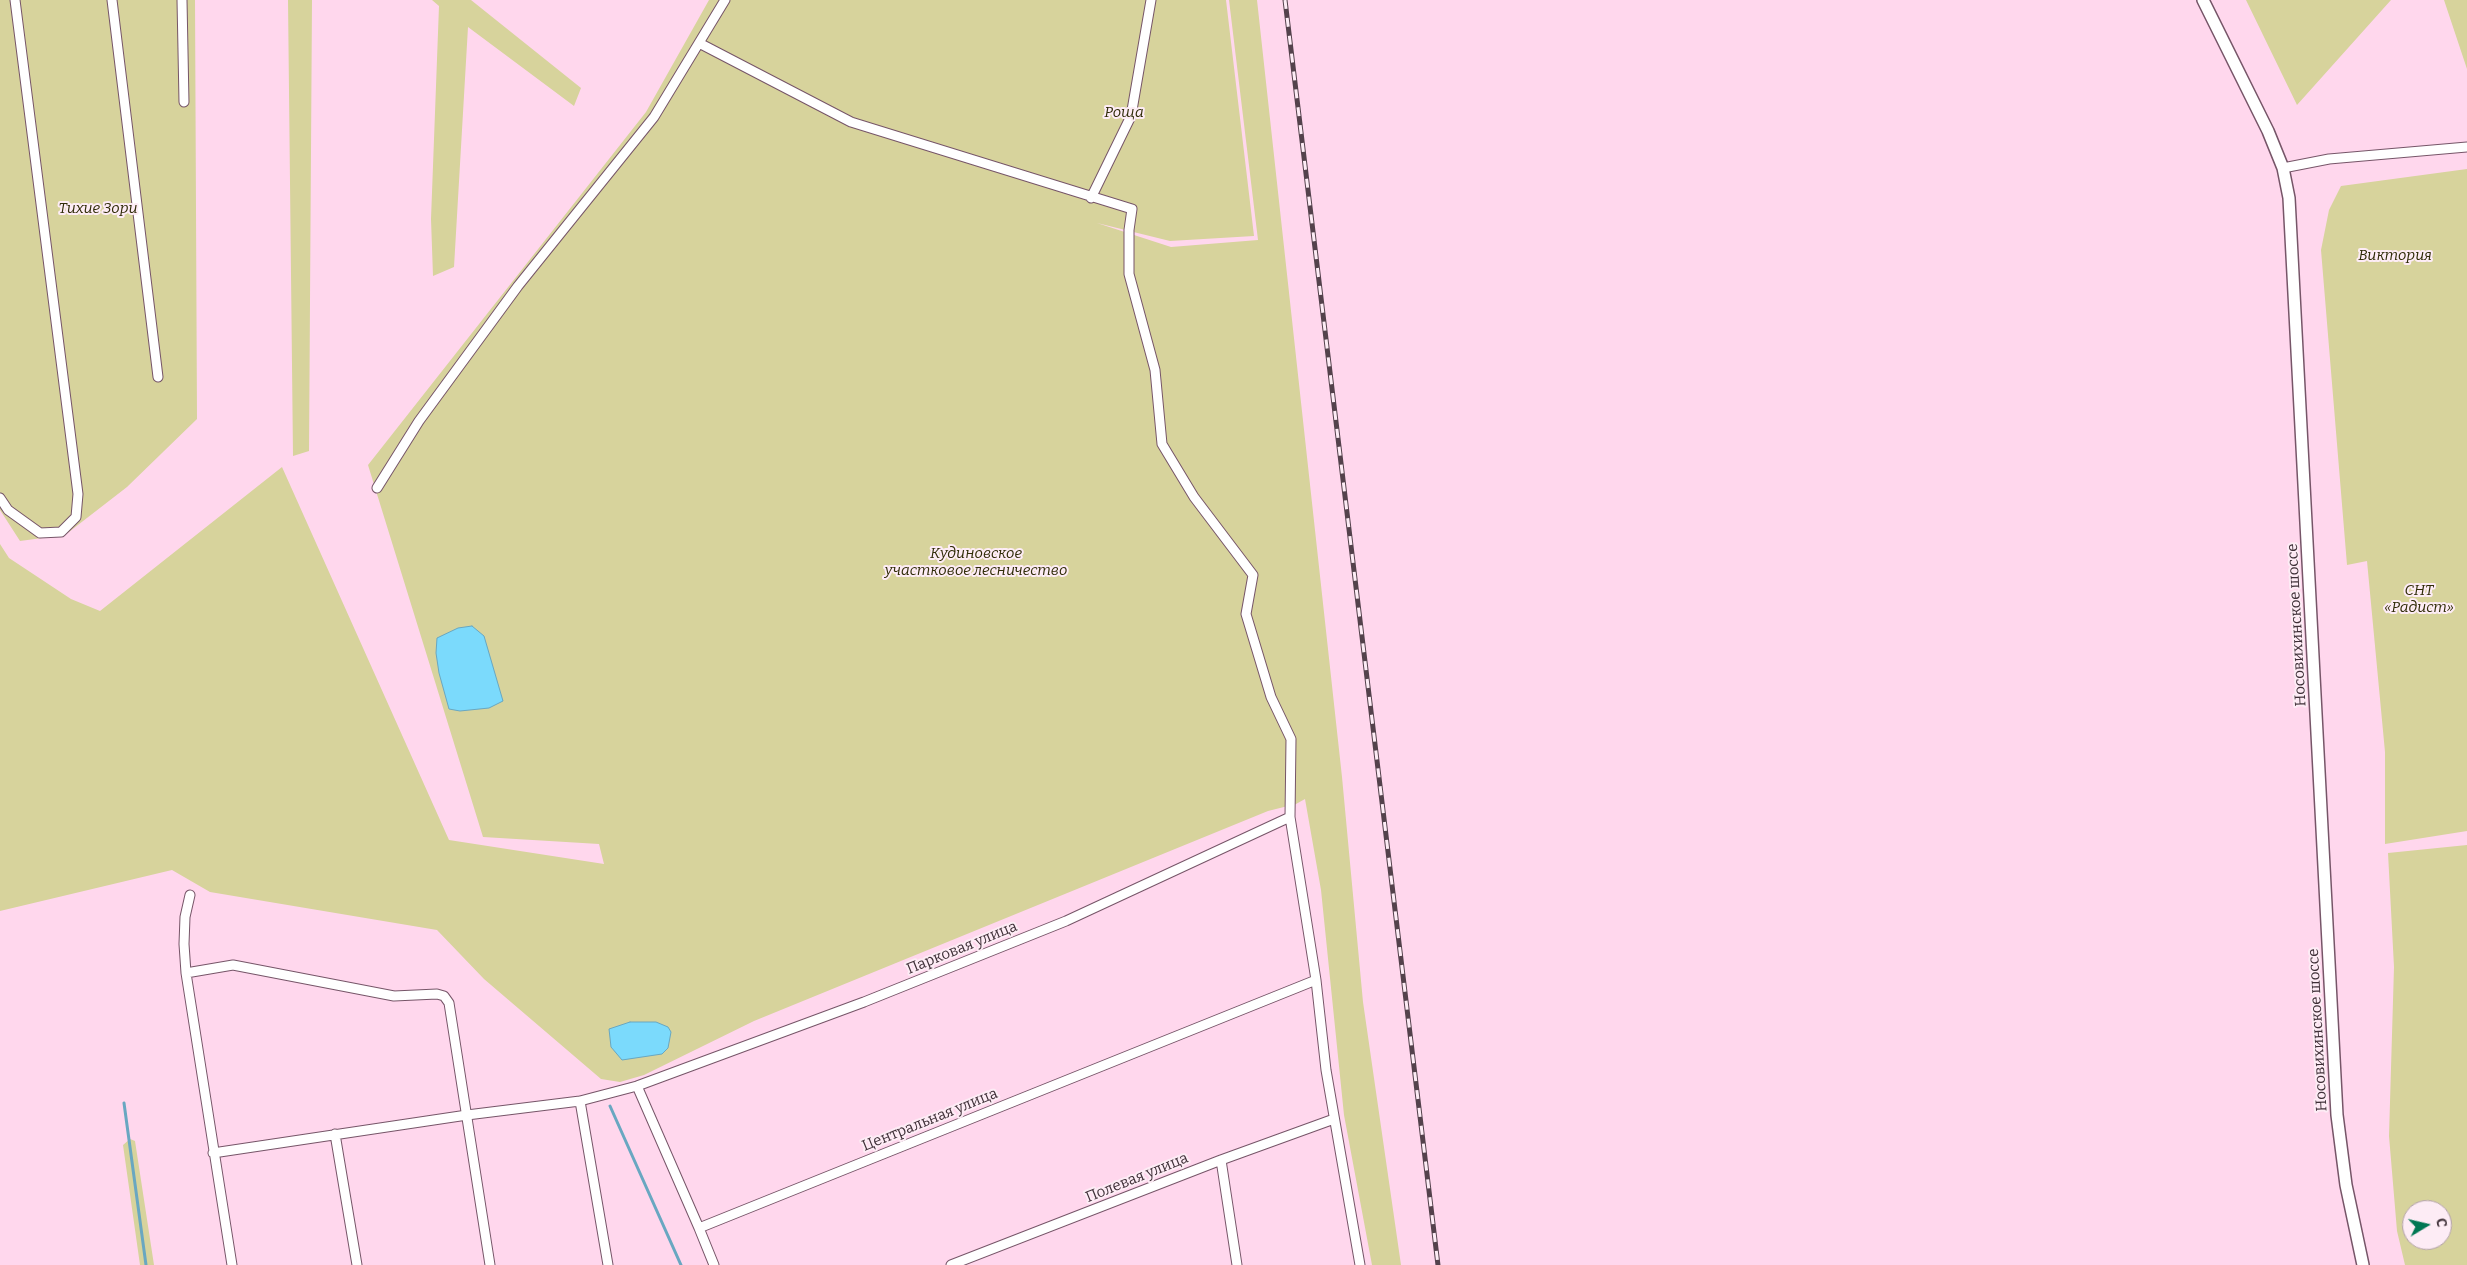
<!DOCTYPE html>
<meta charset="utf-8">
<style>
body{margin:0}
#map{position:relative;width:2467px;height:1265px;overflow:hidden;background:#ffd7ed;font-family:Bitter,serif}
canvas{display:block}
.north{position:absolute;left:2402px;top:1200px;width:50px;height:50px;box-sizing:border-box;background:#fdecf5;border:1px solid #b1a0a9;border-radius:50%;rotate:81deg;font-size:14px;font-weight:700;line-height:20px;text-align:center;color:#3e2f37}
.north::after{content:'';display:block;margin:auto;width:18px;height:22px;background:#007753;clip-path:polygon(50% 0,100% 100%,50% 72%,0 100%)}
</style>
<div id="map">
<canvas width="2467" height="1265"></canvas>
<div class="north">С</div>
</div>
<script>
const context = document.querySelector('canvas').getContext('2d');
context.lineJoin = 'round';
function fill(path, color) {
  context.fillStyle = color;
  context.fill(path, 'evenodd');
}
function poly(rows) {
  const path = new Path2D();
  for (const r of rows) {
    path.moveTo(r[0], r[1]);
    for (let i = 2; i < r.length; i += 2) path.lineTo(r[i], r[i + 1]);
  }
  return path;
}
function trace(path, color, width, dash) {
  context.strokeStyle = color;
  context.lineWidth = width;
  context.lineCap = dash ? 'butt' : 'round';
  context.setLineDash(dash || []);
  context.stroke(path);
}
function drawText(font, color, halo, rows, align = 'center') {
  context.font = font + ' Bitter,serif';
  context.lineWidth = 4;
  context.setLineDash([]);
  context.textBaseline = 'middle';
  context.strokeStyle = halo;
  context.fillStyle = color;
  for (const [text, x, y, turn = 0] of rows) {
    context.save();
    context.translate(x, y);
    context.rotate((+turn || 0) * Math.PI / 180);
    context.textAlign = isNaN(turn) ? turn : align;
    if (halo) context.strokeText(text, 0, 0);
    context.fillText(text, 0, 0);
    context.restore();
  }
}
fill(poly([
 [0,0,195,0,197,419,127,487,65,535,20,541,0,510],
 [288,0,312,0,309,451,293,456],
 [432,0,471,0,581,88,574,106,468,27,454,267,433,276,431,219,439,6],
 [709,0,1226,0,1254,236,1170,241,1097,223,1171,247,1258,240,1229,0,1257,0,1342,777,1363,1002,1401,1265,1372,1265,1344,1115,1321,890,1305,799,1296,804,1268,811,754,1021,644,1075,620,1082,601,1079,484,979,437,930,210,892,172,870,0,911,0,544,9,558,71,599,100,611,282,467,449,840,604,864,599,844,483,837,368,465,646,112],
 [2246,0,2391,0,2297,105],
 [2444,0,2467,0,2467,69],
 [2467,169,2467,831,2385,844,2385,752,2367,561,2347,565,2321,250,2329,210,2341,186],
 [2467,845,2467,1265,2405,1265,2397,1231,2389,1136,2394,967,2388,853],
 [2412,1210,2442,1210,2442,1240,2412,1240],
 [130,1139,135,1141,154,1265,140,1265,123,1145]
]), '#d7d39c');
const water = poly([
 [472,626,484,636,503,701,489,708,460,711,449,709,439,673,436,653,437,638,458,628,472,626],
 [630,1022,656,1022,668,1027,671,1032,668,1048,662,1054,622,1060,611,1047,609,1029,630,1022]
]);
fill(water, '#7bdafc');
trace(water, '#69a7c1', 1);
trace(poly([
 [124,1103,146,1265],
 [610,1106,681,1265]
]), '#69a7c1', 3);
const minor = poly([
 [112,0,158,377],
 [182,0,184,102],
 [699,43,851,122,1132,209,1129,230,1129,274,1155,370,1162,444,1194,497,1253,575,1246,614,1271,697,1291,739,1290,817,1316,980,1326,1070,1360,1265],
 [2283,168,2329,159,2467,147],
 [1091,198,1131,116,1151,0],
 [377,488,419,421,518,286,654,117,725,0],
 [0,498,8,510,40,533,61,532,76,517,78,494,15,0],
 [190,895,185,917,184,944,186,973,232,1265],
 [186,973,233,965,394,996,437,994,444,996,449,1003,490,1265],
 [637,1086,699,1228,1316,980],
 [580,1101,608,1265],
 [335,1134,357,1265],
 [213,1153,467,1115,580,1101,637,1086,864,1002,1066,921,1290,817],
 [1221,1160,1237,1265],
 [699,1228,714,1265],
 [951,1265,1221,1160,1334,1119]
]);
const secondary = poly([
 [2203,0,2268,131,2283,168,2289,198,2337,1115,2346,1185,2363,1265]
]);
trace(minor, '#765568', 11);
trace(secondary, '#765568', 14);
trace(minor, '#fff', 9);
trace(secondary, '#fff', 11);
const rail = poly([
 [1285,0,1438,1265]
]);
trace(rail, '#54424c', 5);
trace(rail, '#fdecf5', 3, [9]);
drawText('italic 15px', '#2f2b07', '#fdecf5', [
 ["Роща",1124,113],
 ["Тихие Зори",98,209],
 ["Виктория",2395,256],
 ["Кудиновское",976,554],
 ["участковое лесничество",976,571],
 ["СНТ",2419,591],
 ["«Радист»",2419,608]
]);
drawText('15px', '#3e2f37', '#fdecf5', [
 ["Носовихинское шоссе",2297,625,-93],
 ["Парковая улица",962,948,-22],
 ["Носовихинское шоссе",2318,1030,-93],
 ["Центральная улица",930,1120,-22],
 ["Полевая улица",1137,1178,-22]
]);
</script>
